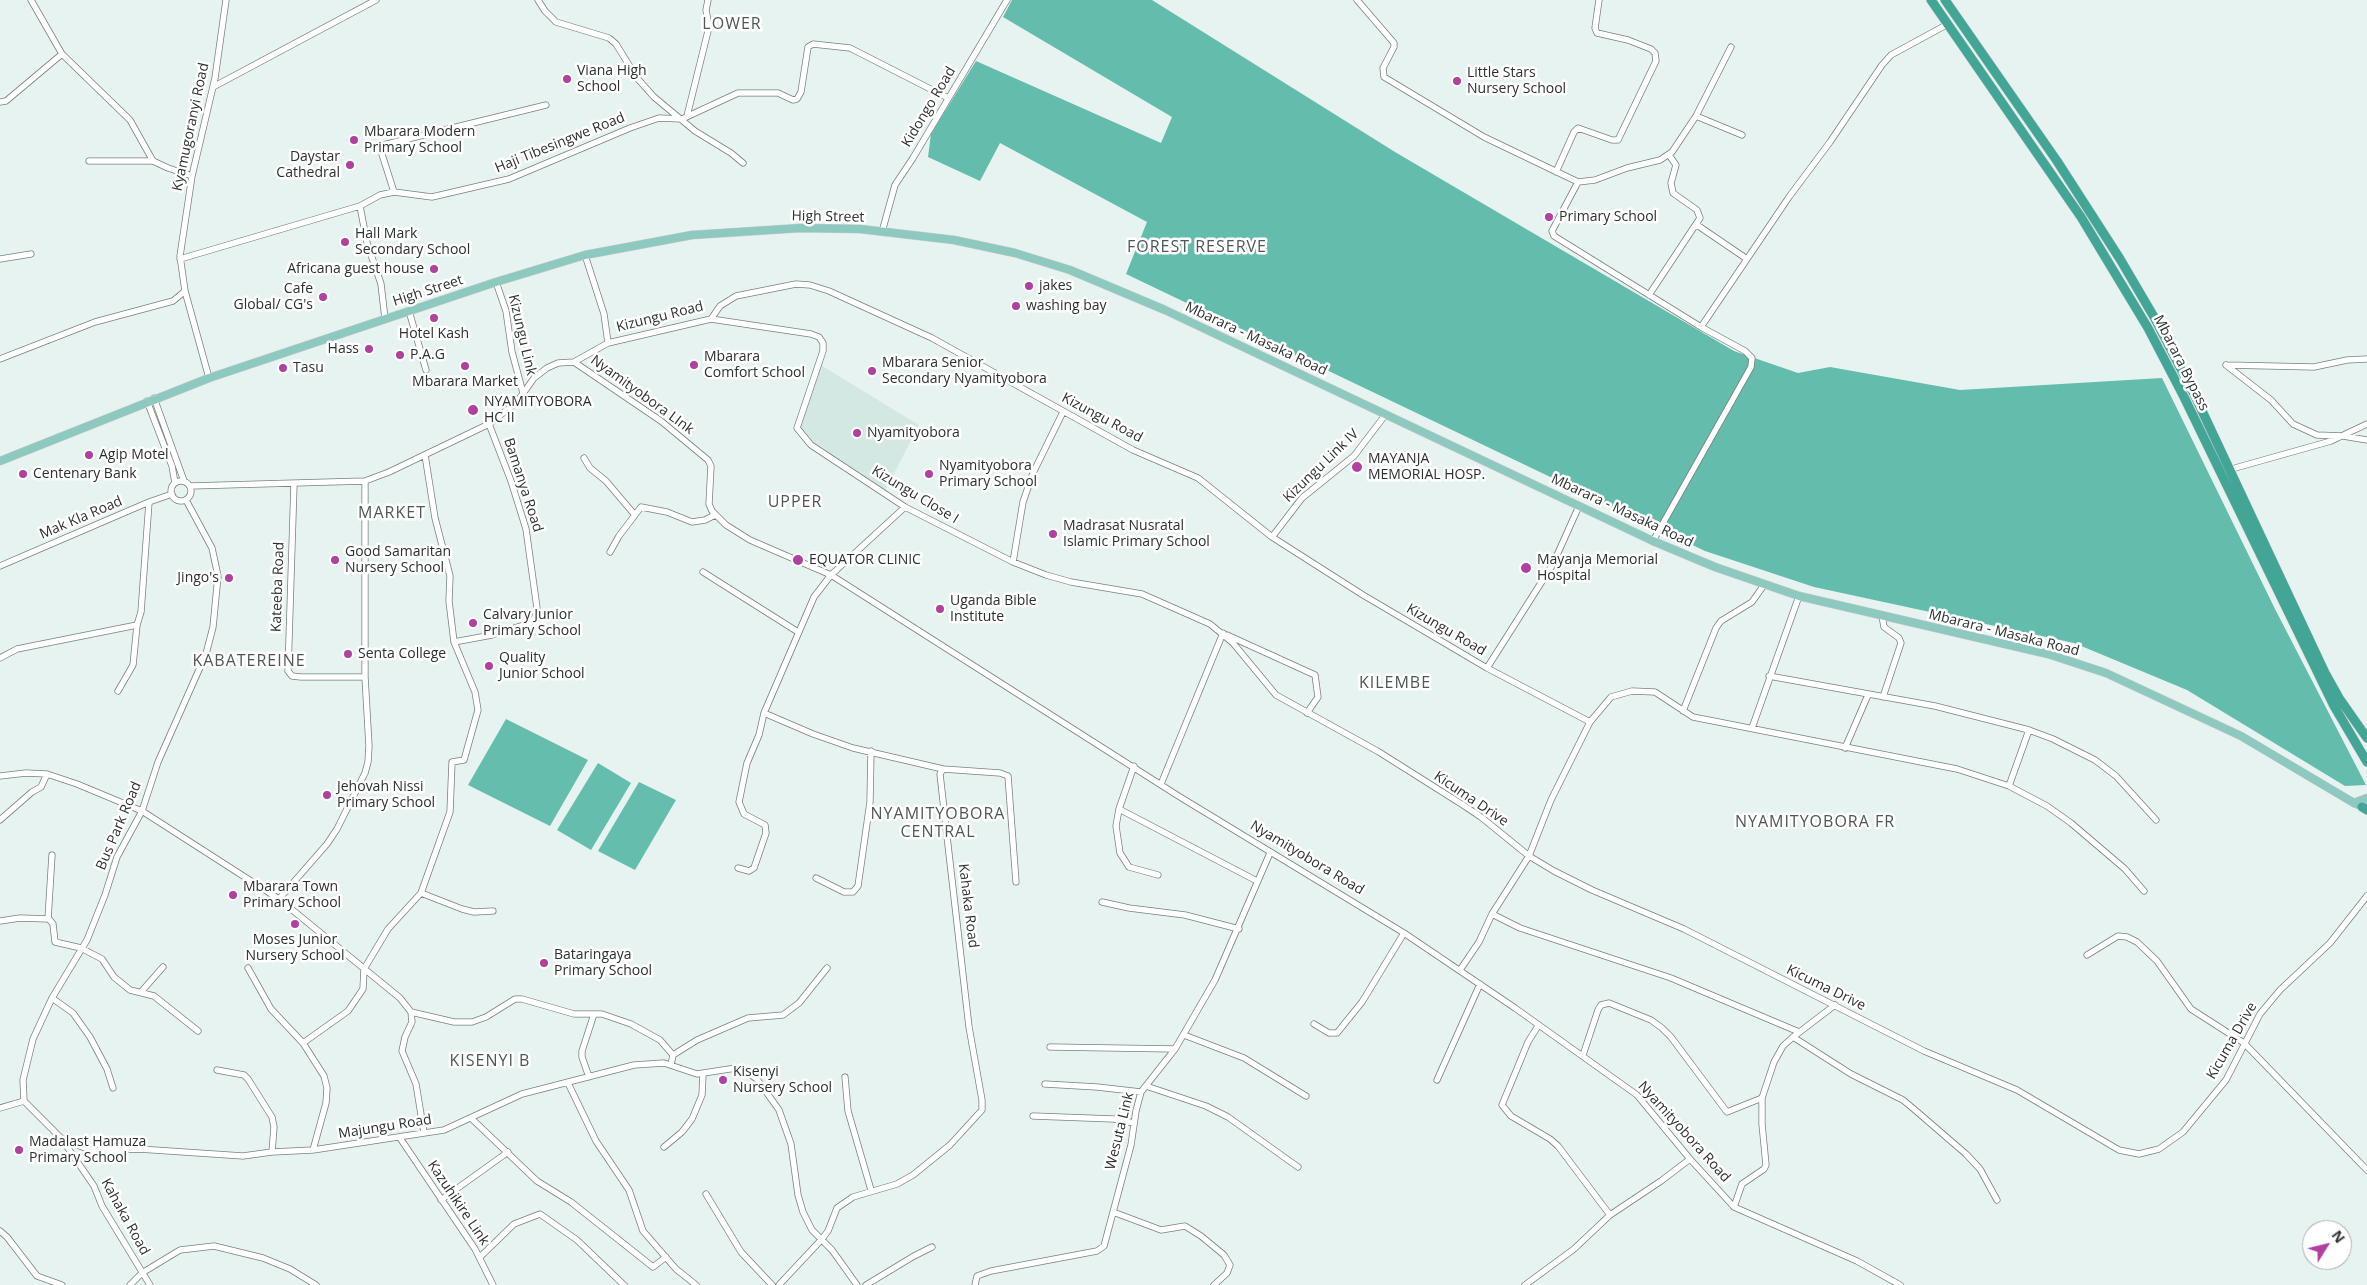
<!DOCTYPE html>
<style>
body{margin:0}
#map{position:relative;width:2367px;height:1285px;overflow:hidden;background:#e7f3f0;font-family:"Open Sans",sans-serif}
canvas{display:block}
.north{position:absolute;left:2302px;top:1220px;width:50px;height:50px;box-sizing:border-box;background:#fff;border:1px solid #abadac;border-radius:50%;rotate:54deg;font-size:14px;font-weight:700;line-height:20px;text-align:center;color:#2c3130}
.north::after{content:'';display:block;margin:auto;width:18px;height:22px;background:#b0419e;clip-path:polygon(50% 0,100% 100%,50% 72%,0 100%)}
</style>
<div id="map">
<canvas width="2367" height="1285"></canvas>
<div class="north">N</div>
</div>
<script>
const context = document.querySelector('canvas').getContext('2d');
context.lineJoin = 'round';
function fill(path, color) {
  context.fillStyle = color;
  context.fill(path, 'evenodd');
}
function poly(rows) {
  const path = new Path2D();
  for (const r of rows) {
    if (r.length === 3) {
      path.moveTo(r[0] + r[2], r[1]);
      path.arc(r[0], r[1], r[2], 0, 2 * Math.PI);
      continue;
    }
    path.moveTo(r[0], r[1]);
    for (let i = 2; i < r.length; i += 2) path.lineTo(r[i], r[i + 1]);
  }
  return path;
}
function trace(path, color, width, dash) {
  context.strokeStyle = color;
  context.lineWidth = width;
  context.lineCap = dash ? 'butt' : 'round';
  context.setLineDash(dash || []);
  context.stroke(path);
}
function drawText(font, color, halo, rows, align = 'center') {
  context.font = font + ' "Open Sans",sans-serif';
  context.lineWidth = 5;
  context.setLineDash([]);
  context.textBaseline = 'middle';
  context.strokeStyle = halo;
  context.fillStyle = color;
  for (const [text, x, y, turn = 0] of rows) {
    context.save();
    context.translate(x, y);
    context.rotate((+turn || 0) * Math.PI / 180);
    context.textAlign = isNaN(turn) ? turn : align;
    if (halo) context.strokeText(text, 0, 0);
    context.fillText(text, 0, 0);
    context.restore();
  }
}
fill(poly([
 [819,364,919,425,884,493,803,437,797,428]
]), '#d4e8e3');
fill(poly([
 [1012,0,1152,0,1395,152,1734,351,1798,373,1830,367,1960,390,2162,378,2275,609,2366,785,2345,786,2187,690,2074,643,1814,587,1705,551,1126,274,1147,222,1000,143,980,181,928,157,931,134,976,61,1161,143,1172,117,1003,17]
]), '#64bcac');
fill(poly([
 [506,719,588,760,550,826,468,785],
 [598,763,631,783,591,850,557,830],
 [639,782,676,800,635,870,598,851]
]), '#65bdad');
const minor = poly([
 [31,0,62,54,130,120,153,161],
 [538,0,545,11,556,22,609,38,616,44,637,78,654,97,695,131,731,153,743,163],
 [1357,0,1394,43,1394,47,1383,68,1384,77,1484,137,1578,182,1595,180,1627,168,1660,160,1672,152,1696,116,1731,47],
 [213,87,376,0],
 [0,102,6,101,62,54],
 [687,116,709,27,706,10,708,0],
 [1696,116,1742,135],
 [682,119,738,93,778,93,793,100,797,99,801,92,808,47,813,44,850,48,948,98],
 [89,161,153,161,168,168,192,176],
 [1556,172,1574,132,1578,128,1612,140,1618,140,1656,61,1655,53,1651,49,1628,40,1597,33,1595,28,1599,0],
 [1578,182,1552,231,1554,236,1701,327,1745,351,1752,358,1751,367,1653,541],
 [394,192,380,148,383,145,546,105],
 [360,206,367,243,381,284,385,319],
 [1697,225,1747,259],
 [882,232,895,185,913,158,1007,0],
 [585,255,604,314,608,343],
 [0,259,31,254],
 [180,259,360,206,380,195,394,192,432,197,509,179,630,128,659,118,682,119],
 [496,282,506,311,512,352,523,393],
 [1649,295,1700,218,1697,210,1673,193,1671,183,1676,165,1669,155],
 [409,311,426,370],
 [711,319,811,334,819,337,823,343,823,351,797,428,811,445,905,507,1013,562,1046,575,1071,582,1142,594,1210,624,1233,643,1276,695,1379,752,1463,805,1481,817,1529,856,1554,871,1592,890,1684,929,1924,1051,2017,1090,2119,1150,2139,1154,2159,1149,2183,1132,2226,1080,2260,1014,2280,990,2330,943,2367,896],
 [1701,327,1789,197,1830,142,1882,65,1891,55,1948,24],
 [0,359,95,322,173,301,185,291],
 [574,362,608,343,711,319,720,306,736,296,796,284,810,285,829,291,932,338,1133,450,1198,478,1272,537,1363,595,1487,668,1590,722],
 [2226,365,2271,400,2293,424,2317,435,2343,436,2367,440],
 [2226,365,2314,367,2347,360,2367,359],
 [209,378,185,291,180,256,192,176,215,78,226,0],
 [154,398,184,481],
 [147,401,172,466,175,483],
 [584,458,590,468,606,481,634,514],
 [2228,470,2331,441,2367,424],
 [181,491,10],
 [294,484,288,671,292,676,301,677,365,677],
 [190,486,365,481,389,472,489,424,517,402,534,378,547,368,558,363,574,362,661,421,708,460,711,466,709,504,712,511,726,525,750,540,831,575,1180,797,1404,933,1515,1008,1637,1095,1690,1159,1734,1207,1857,1261,1900,1285],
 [1272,537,1302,498,1354,456,1386,414],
 [610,552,619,536,641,507,667,512,692,522,705,520,715,515],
 [1013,562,1023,502,1033,473,1063,412],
 [0,566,149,502,172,494],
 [703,572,798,632],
 [1882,616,1884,627,1899,638,1901,643,1883,697],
 [1227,635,1315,675,1318,697,1307,713],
 [454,642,492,635,530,623,535,617,537,608,526,529,511,481,489,424],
 [0,658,17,649,137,625,141,612,149,502],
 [1487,668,1553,564,1579,506],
 [1769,676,1935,706,2029,730,2053,739,2095,760,2116,776,2156,820],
 [118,691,133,665,137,625],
 [1683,711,1716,628,1721,621,1752,602,1764,585],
 [1752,728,1799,596],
 [1845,748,1868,695],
 [1134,766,1119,809,1116,826,1120,853,1129,867,1158,875],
 [943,769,1000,773,1008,776,1016,882],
 [0,776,26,773,47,774],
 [1161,784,1223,633],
 [2009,786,2029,730],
 [1119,809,1257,881],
 [0,820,32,792,41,787,47,774,77,784,142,811,279,899,400,998,411,1012,412,1022,405,1037,402,1051,416,1084,424,1133],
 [738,868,749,871,754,868,766,833,765,825,744,814,739,802,747,763,759,735,764,713],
 [816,878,844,892,853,892,858,886,870,802,871,751],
 [421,893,450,812,452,762,464,760,478,710,475,692,454,642,449,601,450,576,435,518,425,455],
 [279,899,327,844,337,829,365,773,368,762,369,746,365,677,365,481],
 [1102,902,1129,908,1185,915,1239,929],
 [1492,914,1520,928,1671,978,1799,1032],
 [48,919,52,855],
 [0,921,20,918,49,919,53,924,55,942,81,948,102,959,114,977,130,990,154,996,198,1031],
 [2087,955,2118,936,2127,937,2137,942,2157,961,2191,1009,2244,1043,2367,1170],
 [248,968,271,1009,303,1043,324,1076,327,1088,326,1103,313,1150],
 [1460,970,1479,942,1492,914,1529,856,1551,800,1590,722,1611,697,1632,691,1655,692,1693,717,1957,769,2009,786,2047,806,2071,823,2125,869,2144,891],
 [141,992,163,967],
 [52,998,73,1013,90,1037,107,1069,113,1088],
 [411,1012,454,1022,472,1022,486,1017,515,999,522,999,574,1014,602,1014,631,1024,660,1040,673,1055,671,1065],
 [1314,1024,1329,1033,1337,1033,1362,1002,1404,933],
 [1538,1026,1528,1042,1502,1105,1511,1116,1550,1139,1558,1146,1610,1215],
 [1184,1035,1244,1058,1306,1096],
 [1793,1037,1851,1074,1903,1100,1915,1110,1966,1154,1980,1169,1997,1200],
 [303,1043,348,1011,363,989,364,969,388,929,421,893,462,909,474,912,493,911],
 [1050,1047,1175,1049],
 [673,1055,697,1040,748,1018,783,1015,799,1003,827,968],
 [1583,1055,1598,1010,1601,1005,1609,1003,1651,1020,1662,1028,1671,1037,1727,1112,1762,1098],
 [217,1070,244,1075,248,1079,272,1117,274,1127,272,1152],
 [589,1077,582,1057,582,1051,594,1014],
 [845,1077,848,1111,871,1190],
 [1437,1080,1480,984],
 [568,1083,596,1141,629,1190,643,1231,676,1269,696,1285],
 [1045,1084,1097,1087,1141,1092],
 [1146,1086,1206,1106,1228,1117,1298,1167],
 [24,1101,23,1080,33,1039,52,998,87,940,105,895,117,857,142,811,158,762,206,654,213,627,218,576,212,548,186,500],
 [24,1101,61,1138,94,1186,102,1206,150,1285],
 [0,1108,24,1101],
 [1033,1116,1114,1119,1134,1123],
 [472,1119,537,1181,571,1202,653,1267,666,1257],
 [61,1138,85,1148,100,1151,139,1149,243,1156,272,1152,313,1150,444,1130,522,1094,634,1065,664,1063,697,1074,736,1068,745,1071,757,1079,779,1110,791,1144,798,1195,803,1212,812,1230,832,1250,857,1285],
 [400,1138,475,1249,493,1285],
 [664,1147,682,1132,692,1119,702,1095,703,1074],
 [706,1194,741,1252,772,1285],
 [441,1200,508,1152],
 [1734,1207,1742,1184,1764,1169,1766,1165,1762,1124,1762,1098,1774,1062,1783,1046,1793,1037,1835,1005],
 [1113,1212,1161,1230,1185,1226,1201,1236,1224,1255,1230,1265,1227,1273,1214,1285],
 [0,1231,7,1237,37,1276,62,1285],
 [480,1257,514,1224,540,1214,577,1240,624,1285],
 [130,1285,142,1273,180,1250,214,1246,263,1258,290,1269,316,1285],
 [779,1285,822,1239,828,1231,837,1208,853,1197,897,1184,913,1175,950,1145,982,1110,982,1100,969,1027,948,845,940,774,943,769,853,748,813,734,764,713,814,597,831,575,905,507],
 [866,1285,914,1256,932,1247],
 [975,1285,977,1276,991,1271,1097,1251,1104,1246,1131,1145,1136,1111,1141,1092,1175,1049,1215,980,1270,853],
 [1525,1285,1574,1249,1610,1215,1661,1181,1690,1159]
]);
const major = poly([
 [0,461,209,378,496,282,585,255,692,235,801,228,860,229,954,240,1015,253,1070,270,1165,310,1653,541,1715,567,1799,596,2048,654,2106,673,2241,736,2354,803,2367,808],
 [2354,803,2367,798]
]);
const highway = poly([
 [1931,0,2081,217,2148,328,2184,397,2334,706,2367,762],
 [1945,0,2057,161,2120,259,2154,317,2196,398,2325,673,2339,698,2367,738],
 [2362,807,2367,810]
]);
trace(minor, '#77817f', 7);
trace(major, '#cccecd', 9);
trace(highway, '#cccecd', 10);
trace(minor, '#fff', 5.5);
trace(major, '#8ec9c0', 8);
trace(highway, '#43a596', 9);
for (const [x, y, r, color] of [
 [567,79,5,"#b0419e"],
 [1457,81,5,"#b0419e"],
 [354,140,5,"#b0419e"],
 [350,165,5,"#b0419e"],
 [1549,217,5,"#b0419e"],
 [345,242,5,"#b0419e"],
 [434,269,5,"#b0419e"],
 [1029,286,5,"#b0419e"],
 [323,297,5,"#b0419e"],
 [1016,306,5,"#b0419e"],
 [434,318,5,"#b0419e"],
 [369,349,5,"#b0419e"],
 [400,355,5,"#b0419e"],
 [694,365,5,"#b0419e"],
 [465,366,5,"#b0419e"],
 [283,368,5,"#b0419e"],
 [872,371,5,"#b0419e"],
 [473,410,6,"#b0419e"],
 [857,433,5,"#b0419e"],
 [89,455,5,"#b0419e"],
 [1357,467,6,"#b0419e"],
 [23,474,5,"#b0419e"],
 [929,474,5,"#b0419e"],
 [1053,534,5,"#b0419e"],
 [335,560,5,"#b0419e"],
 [798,560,6,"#b0419e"],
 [1526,568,6,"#b0419e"],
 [229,578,5,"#b0419e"],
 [940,609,5,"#b0419e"],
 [473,623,5,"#b0419e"],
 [348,654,5,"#b0419e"],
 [489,666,5,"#b0419e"],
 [327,795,5,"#b0419e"],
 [233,895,5,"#b0419e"],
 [295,924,5,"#b0419e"],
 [544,963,5,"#b0419e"],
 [723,1080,5,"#b0419e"],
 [19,1150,5,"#b0419e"]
]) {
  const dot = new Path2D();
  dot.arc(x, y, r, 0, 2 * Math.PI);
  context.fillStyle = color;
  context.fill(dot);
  trace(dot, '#fff', 2);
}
drawText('14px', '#2c3130', '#fff', [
 ["Viana High",577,71],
 ["School",577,87],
 ["Little Stars",1467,73],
 ["Nursery School",1467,89],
 ["Mbarara Modern",364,132],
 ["Primary School",364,148],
 ["Daystar",340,157,"right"],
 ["Cathedral",340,173,"right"],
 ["Primary School",1559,217],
 ["Hall Mark",355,234],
 ["Secondary School",355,250],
 ["Africana guest house",424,269,"right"],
 ["jakes",1039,286],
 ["Cafe",313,289,"right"],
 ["Global/ CG's",313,305,"right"],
 ["washing bay",1026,306],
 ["Hotel Kash",434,334,"center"],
 ["Hass",359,349,"right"],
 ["P.A.G",410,355],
 ["Mbarara",704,357],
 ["Comfort School",704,373],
 ["Mbarara Senior",882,363],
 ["Secondary Nyamityobora",882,379],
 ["Tasu",293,368],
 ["Mbarara Market",465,382,"center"],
 ["NYAMITYOBORA",484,402],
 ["HC II",484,418],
 ["Nyamityobora",867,433],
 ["Agip Motel",99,455],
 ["MAYANJA",1368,459],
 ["MEMORIAL HOSP.",1368,475],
 ["Nyamityobora",939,466],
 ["Primary School",939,482],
 ["Centenary Bank",33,474],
 ["Madrasat Nusratal",1063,526],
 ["Islamic Primary School",1063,542],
 ["Good Samaritan",345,552],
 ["Nursery School",345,568],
 ["EQUATOR CLINIC",809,560],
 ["Mayanja Memorial",1537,560],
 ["Hospital",1537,576],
 ["Jingo's",219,578,"right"],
 ["Uganda Bible",950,601],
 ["Institute",950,617],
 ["Calvary Junior",483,615],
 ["Primary School",483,631],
 ["Senta College",358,654],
 ["Quality",499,658],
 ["Junior School",499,674],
 ["Jehovah Nissi",337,787],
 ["Primary School",337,803],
 ["Mbarara Town",243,887],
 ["Primary School",243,903],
 ["Moses Junior",295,940,"center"],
 ["Nursery School",295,956,"center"],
 ["Bataringaya",554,955],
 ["Primary School",554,971],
 ["Kisenyi",733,1072],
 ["Nursery School",733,1088],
 ["Madalast Hamuza",29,1142],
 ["Primary School",29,1158]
], 'left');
drawText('14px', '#2c3130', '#fff', [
 ["Kidongo Road",929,107,-59],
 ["Kyamugoranyi Road",191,127,-78],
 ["Haji Tibesingwe Road",560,143,-22],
 ["High Street",828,217,1],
 ["High Street",428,291,-18],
 ["Kizungu Road",660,317,-14],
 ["Kizungu Link",522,335,77],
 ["Mbarara - Masaka Road",1256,339,25],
 ["Mbarara Bypass",2181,363,63],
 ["Nyamityobora LInk",642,395,36],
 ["Kizungu Road",1102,418,28],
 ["Kizungu Link IV",1321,466,-44],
 ["Bamanya Road",523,485,72],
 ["Kizungu Close I",915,495,31],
 ["Mbarara - Masaka Road",1622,511,25],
 ["Mak Kla Road",81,518,-23],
 ["Kateeba Road",278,587,-88],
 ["Kizungu Road",1446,630,30],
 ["Mbarara - Masaka Road",2004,633,14],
 ["Kicuma Drive",1471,799,34],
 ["Bus Park Road",119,826,-67],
 ["Nyamityobora Road",1307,858,31],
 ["Kahaka Road",968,906,83],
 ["Kicuma Drive",1826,988,26],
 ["Kicuma Drive",2232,1041,-60],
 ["Majungu Road",385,1127,-9],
 ["Wesuta Link",1120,1131,-76],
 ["Nyamityobora Road",1684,1132,48],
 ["Kazuhikire Link",458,1203,56],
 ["Kahaka Road",125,1217,61]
]);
context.letterSpacing = '1px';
drawText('16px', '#4f5856', '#fff', [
 ["LOWER",732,24],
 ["FOREST RESERVE",1197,247],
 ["UPPER",795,502],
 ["MARKET",392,513],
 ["KABATEREINE",249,661],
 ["KILEMBE",1395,683],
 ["NYAMITYOBORA",938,814],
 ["CENTRAL",938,832],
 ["NYAMITYOBORA FR",1815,822],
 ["KISENYI B",490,1061]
]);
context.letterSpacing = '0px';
</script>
